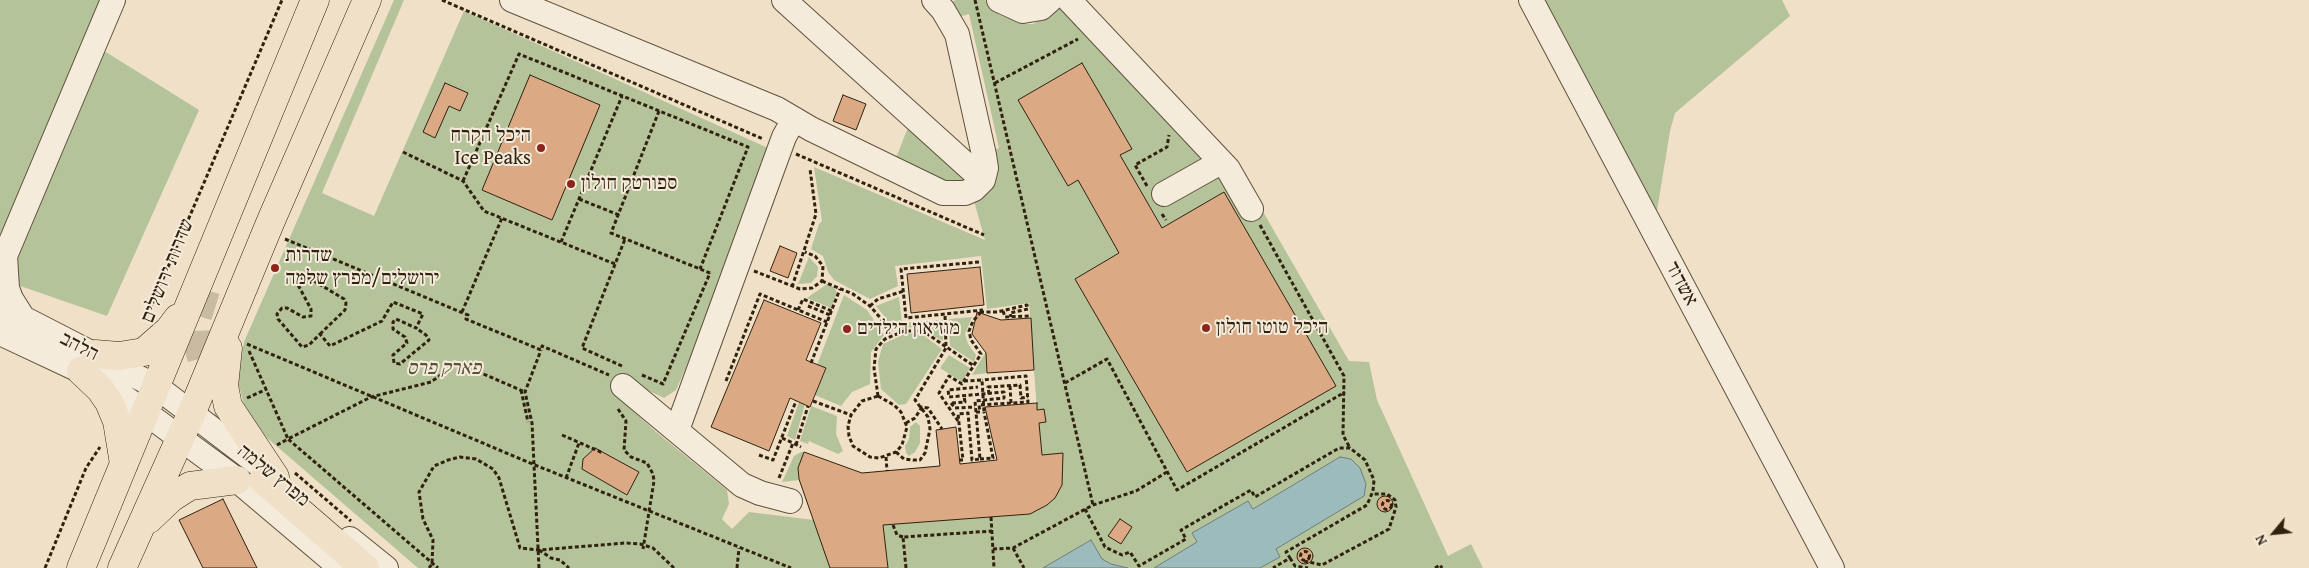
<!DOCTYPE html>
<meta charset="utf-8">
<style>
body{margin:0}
#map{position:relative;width:2309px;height:568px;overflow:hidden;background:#efe0c7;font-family:"Gentium Book Plus",serif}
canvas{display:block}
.north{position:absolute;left:2249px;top:508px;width:50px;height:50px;-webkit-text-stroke:4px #f5ebdb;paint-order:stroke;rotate:242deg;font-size:14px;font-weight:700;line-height:20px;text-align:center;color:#31220f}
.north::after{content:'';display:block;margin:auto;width:18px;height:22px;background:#31220f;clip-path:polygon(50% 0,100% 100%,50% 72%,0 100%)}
</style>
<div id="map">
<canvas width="2309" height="568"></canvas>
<div class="north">N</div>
</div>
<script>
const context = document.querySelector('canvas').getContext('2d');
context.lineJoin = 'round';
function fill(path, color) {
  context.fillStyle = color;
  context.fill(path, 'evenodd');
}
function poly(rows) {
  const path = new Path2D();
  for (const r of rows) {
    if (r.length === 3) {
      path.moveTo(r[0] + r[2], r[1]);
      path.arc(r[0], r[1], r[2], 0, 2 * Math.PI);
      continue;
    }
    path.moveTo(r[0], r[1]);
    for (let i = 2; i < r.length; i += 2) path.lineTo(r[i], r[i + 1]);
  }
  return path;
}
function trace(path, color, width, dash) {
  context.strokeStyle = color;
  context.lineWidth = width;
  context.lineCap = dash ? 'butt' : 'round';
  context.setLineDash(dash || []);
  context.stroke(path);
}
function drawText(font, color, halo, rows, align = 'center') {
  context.font = font + ' "Gentium Book Plus","Frank Ruhl Libre",serif';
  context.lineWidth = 4;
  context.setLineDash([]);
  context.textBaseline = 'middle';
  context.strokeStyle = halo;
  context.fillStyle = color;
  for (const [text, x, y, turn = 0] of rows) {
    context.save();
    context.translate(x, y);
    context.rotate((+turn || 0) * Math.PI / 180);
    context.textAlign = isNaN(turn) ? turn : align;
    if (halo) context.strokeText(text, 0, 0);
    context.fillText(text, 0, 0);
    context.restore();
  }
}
fill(poly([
 [0,0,117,0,101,49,199,110,107,316,0,279],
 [394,0,404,0,322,193,374,216,464,11,768,148,695,347,676,390,664,398,620,377,610,390,655,431,727,490,729,504,722,519,732,529,749,512,814,520,799,480,782,482,794,456,801,452,804,452,798,468,799,479,1042,456,1039,423,1045,422,1044,409,1037,410,1029,303,987,309,981,256,895,266,898,286,870,299,834,280,828,272,823,256,811,249,819,224,822,221,814,167,985,240,974,201,989,190,997,176,991,151,999,148,969,14,958,17,952,3,955,0,985,0,1000,15,1025,24,1033,24,1042,19,1059,0,1239,170,1349,361,1369,362,1377,400,1448,556,1471,544,1483,568,418,568,266,437,245,408,237,379,244,342],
 [1542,0,1782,0,1790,16,1675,113,1670,131,1656,217],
 [909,125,963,175,963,181,959,183,951,184,896,158],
 [809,257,818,267,817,276,811,283,798,284],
 [827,284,834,287,837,293,831,308,807,298],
 [844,295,867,310,884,335,871,352,870,384,852,392,841,406,815,395,826,369,817,365],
 [899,297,902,323,942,320,943,341,918,327,912,327,892,331,885,317,876,306],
 [972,317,965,334,968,344,976,355,974,362,950,346,949,319],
 [907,333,923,335,942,349,906,404,899,405,881,389,878,362,883,344],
 [986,352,987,373,972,375,979,363],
 [949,355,970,368,962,382,940,368],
 [799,402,805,404,795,440,787,436],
 [811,406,837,416,836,434,843,451,838,454,809,441,808,444,800,441],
 [916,422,920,426,920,443,915,452,909,456,906,453,905,446,909,439,910,427]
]), '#b4c39a');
const water = poly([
 [1340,457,1351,459,1360,468,1366,484,1364,496,1276,549,1280,557,1260,568,1154,568,1197,542,1192,533,1248,501,1253,509,1340,457],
 [1091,540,1102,559,1111,564,1128,568,1043,568,1091,540]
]);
fill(water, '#9cbbbd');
trace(water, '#717e77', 1);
const building = poly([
 [1082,63,1132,149,1120,155,1162,228,1224,192,1336,386,1187,472,1075,279,1119,253,1078,180,1068,186,1018,100,1082,63],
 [530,75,600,105,552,220,482,190,530,75],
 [445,83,468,93,460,111,449,106,435,138,423,132,445,83],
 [843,95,866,104,856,130,833,121,843,95],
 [780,246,797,253,788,278,770,271,780,246],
 [980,267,984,305,911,313,907,274,980,267],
 [764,300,821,323,806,360,826,368,810,407,790,398,769,451,711,427,764,300],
 [977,312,1001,320,1031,318,1034,370,987,373,986,353,972,334,977,312],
 [1037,403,1037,410,1044,409,1046,422,1039,423,1042,455,1063,453,1062,485,1055,498,1047,505,1030,514,883,525,888,568,830,568,799,479,798,468,804,452,862,473,940,466,936,430,956,427,960,464,997,460,985,407,1037,403],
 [595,448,639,472,627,495,582,469,583,459,595,448],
 [1385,504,8],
 [223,499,257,568,203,568,179,520,223,499],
 [1120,519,1132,527,1121,544,1108,536,1120,519],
 [1305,556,8]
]);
fill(building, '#dbaa85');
trace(building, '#31220f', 1);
trace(poly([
 [206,290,198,316,199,349,211,397,230,435]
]), '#c9baa2', 28, [28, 14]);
const minor = poly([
 [512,0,777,109,811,129,943,193,965,193,974,189,983,180,986,168,984,155,957,34,943,10,934,0],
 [784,0,983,180],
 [999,0,1023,11,1041,8,1050,0],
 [1069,0,1228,169,1251,209],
 [1531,0,1832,568],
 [1164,194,1221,162],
 [5,256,7,288,11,299,23,318],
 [0,262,5,256,113,0],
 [0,309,23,318,157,387,266,470],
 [0,333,81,371,124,397,237,480,341,568],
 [623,386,742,485,760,493,790,501],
 [677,430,784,137,794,119],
 [350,539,386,568]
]);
const major = poly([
 [228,348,224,386,228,406,275,477],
 [95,354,119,356,144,352,169,330,178,318],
 [81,371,100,389,109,402,117,421,124,464],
 [263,480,365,568],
 [149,519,171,498,190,486,237,480],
 [81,568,315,0],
 [122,568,192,412,270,223,367,0]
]);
trace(minor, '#60523d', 26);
trace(major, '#31220f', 29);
trace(poly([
 [442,0,763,139],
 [975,0,1093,505],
 [995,83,1078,39],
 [659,111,611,233,710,273],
 [403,152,463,181,484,211,615,264],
 [796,154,984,235],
 [463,181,519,54,748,147,700,269],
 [1147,186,1135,165,1167,147,1169,135],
 [579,199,619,215],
 [1162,214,1166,220],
 [1260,225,1344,376,1343,435,1350,448],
 [285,239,468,315,466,319,541,350,542,346,609,375],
 [561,242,622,96],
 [979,262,901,269,906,318,983,310],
 [754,271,800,289,812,288,822,281,823,266,815,256,805,252],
 [822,281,853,294,870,306,883,321,890,336],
 [792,287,816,214,810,169],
 [808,306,830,315],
 [870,306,878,299,904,291],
 [798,310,803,299,832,311],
 [1003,311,1005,317,1029,316],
 [462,312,502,218],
 [980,312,997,312,1027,305,1028,309,1010,313,1011,317],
 [145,321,282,0],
 [320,334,345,310,346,303,344,299,309,278,301,278,297,283,311,309,311,316,303,317,287,308,282,308,277,314,278,319,302,347,309,345,320,334,330,346,382,321,393,302,423,314,416,328,396,319,393,322,393,329,405,337,407,343,393,355,394,363,400,364,429,340,426,335,416,328],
 [247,344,535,465,791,568],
 [249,351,288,439,371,397,431,382,458,363,525,392],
 [811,363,840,289],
 [622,366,582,348,625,239],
 [642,375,663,384,710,273],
 [726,381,760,294,827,322],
 [1065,383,1107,359,1177,490,1345,392],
 [1010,386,1011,403],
 [521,390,528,422],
 [989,394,988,387,1020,385,1021,398,1028,397],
 [878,396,894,405,901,412,907,427,902,445,896,452,879,458,870,457,853,446,849,436,848,426,851,415,862,401,878,396],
 [878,396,874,368,876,349,885,339,904,331,920,331,926,333,974,366],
 [247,398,267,389],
 [813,401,851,415],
 [951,403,955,408,975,407],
 [952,403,965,402,964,396],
 [618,409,626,421,624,450,631,457,647,463,653,474,654,481,643,549],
 [976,412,980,412,979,405,1028,402,1026,376,982,380],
 [958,421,939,393,949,376,962,384,981,354,971,340,969,331,973,321,982,311],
 [906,423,915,418,922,407,928,408,942,429],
 [562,435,603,453],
 [782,438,793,443],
 [277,445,288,439,438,568],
 [796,445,808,406],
 [896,452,904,459,913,460,920,460,925,453,930,429,928,417,915,400,946,348,945,314],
 [759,455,773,460,796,401],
 [886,457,887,471],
 [980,459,993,458,984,412],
 [959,460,963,460,958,414,968,413,972,460,980,459,975,401,1004,398,1004,392,949,397,948,390,978,387],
 [295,473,351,521],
 [566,478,579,443],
 [779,478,793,443,801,447],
 [1387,505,4.5],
 [1085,509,1105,547,1122,555,1130,552,1139,566,1186,539,1181,530,1251,490,1255,497,1339,448,1350,448,1365,460,1374,480,1373,491,1367,505,1286,552,1290,558,1273,568],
 [991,517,994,568],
 [893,525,897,535,903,537],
 [1013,548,1024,568],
 [993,549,1013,548,1093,505,1136,491,1167,472],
 [539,550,551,558,560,560,569,568],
 [1305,556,4.5],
 [1290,558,1295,566,1308,568],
 [1304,561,1322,565,1389,529,1396,507,1395,500,1387,494,1372,494],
 [45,568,86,468,100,447],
 [429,568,432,564,433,540,423,519,419,492,434,466,448,460,460,457,476,459,493,469,499,478,520,548,539,550,625,543,640,544,653,548,674,568],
 [539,568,532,423,525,392,541,350],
 [737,568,739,548],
 [906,568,903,537,992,531],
 [1435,568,1440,565,1442,568]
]), '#31220f', 3, [4, 2.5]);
trace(minor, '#f5ebdb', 24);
trace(major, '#efe0c7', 28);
trace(poly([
 [964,381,982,380,984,412]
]), '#31220f', 3, [4, 2.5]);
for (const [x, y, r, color] of [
 [541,148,5,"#8f2418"],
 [571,184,5,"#8f2418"],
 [275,268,5,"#8f2418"],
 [1206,328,5,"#8f2418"],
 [847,329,5,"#8f2418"]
]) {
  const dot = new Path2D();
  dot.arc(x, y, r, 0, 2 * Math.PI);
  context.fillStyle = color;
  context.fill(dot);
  trace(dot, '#f5ebdb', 2);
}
drawText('20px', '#31220f', '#f5ebdb', [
 ["היכל הקרח",531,136,"right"],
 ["Ice Peaks",531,159,"right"],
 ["ספורטק חולון",581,184],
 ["שדרות",285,256],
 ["ירושלים/מפרץ שלמה",285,279],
 ["היכל טוטו חולון",1216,328],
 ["מוזיאון הילדים",857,329]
], 'left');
drawText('20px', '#31220f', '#f5ebdb', [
 ["שדרות ירושלים",168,271,-68],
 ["אשדוד",1681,284,62],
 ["הלהב",79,347,27],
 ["מפרץ שלמה",273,476,39]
]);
drawText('italic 20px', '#585239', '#f5ebdb', [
 ["פארק פרס",444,369]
]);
</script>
